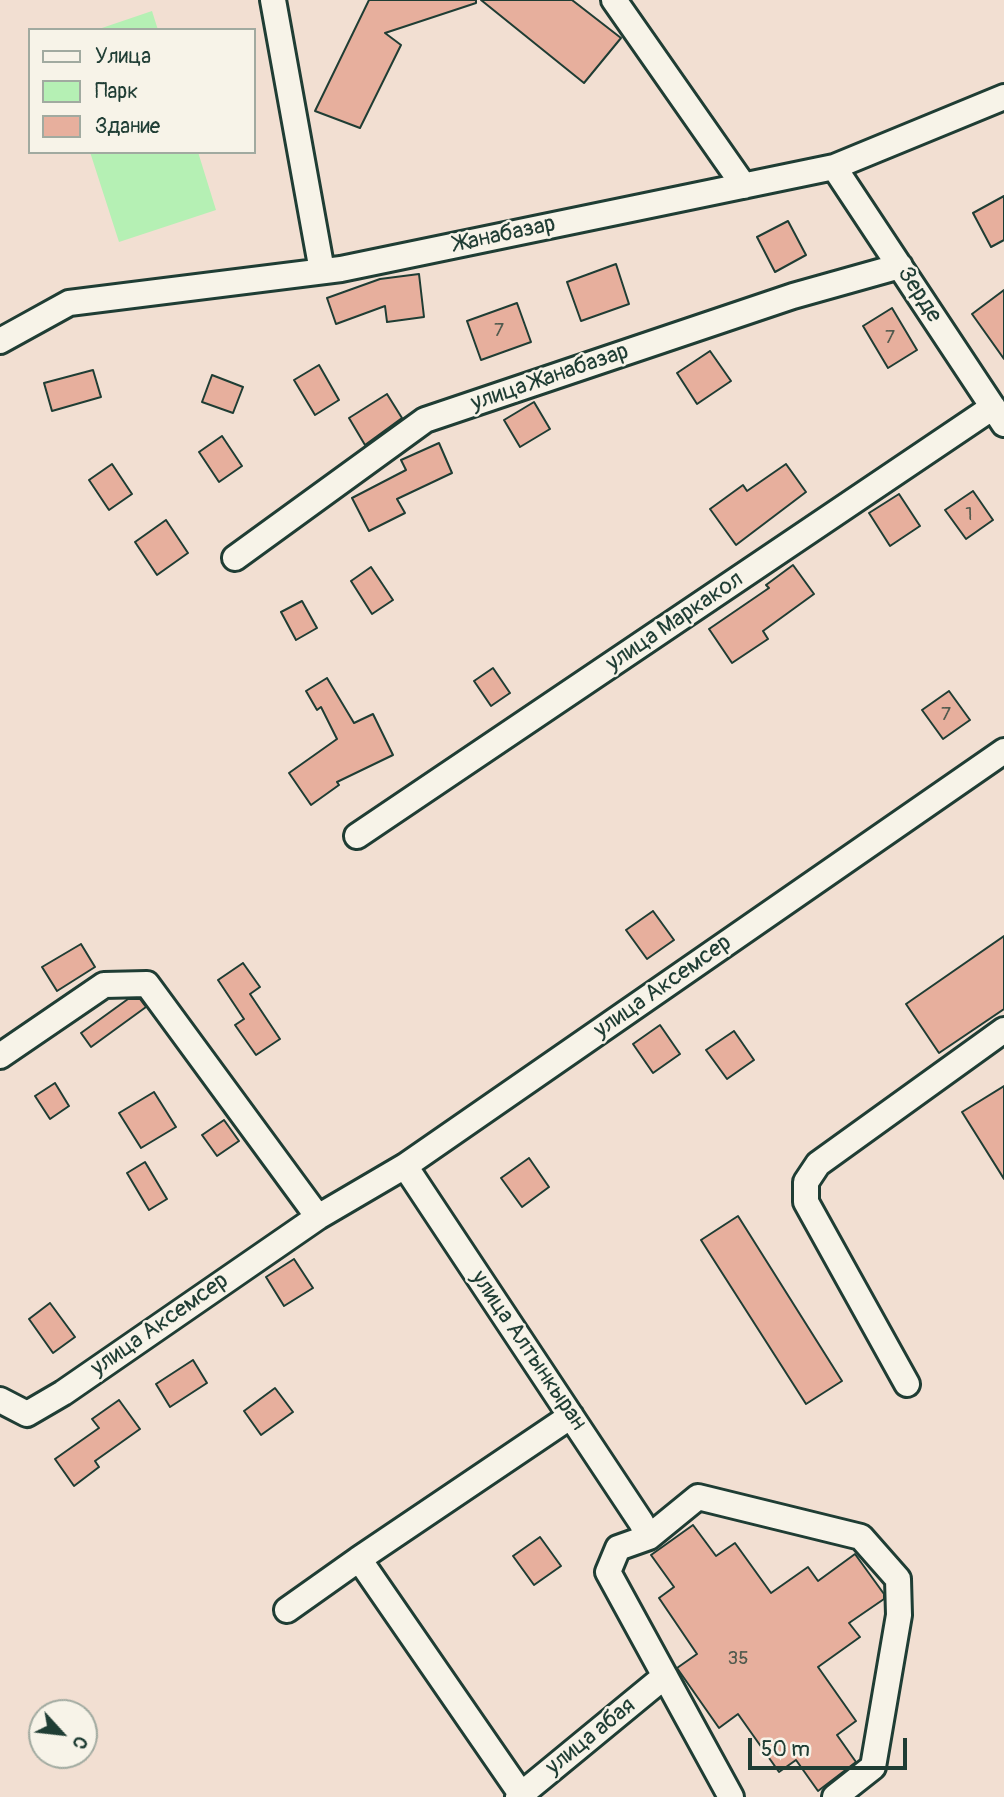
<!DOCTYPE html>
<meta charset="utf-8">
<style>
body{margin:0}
#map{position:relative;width:1004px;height:1797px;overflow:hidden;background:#f2dfd2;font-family:Pangolin,sans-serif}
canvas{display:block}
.legend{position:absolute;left:28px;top:28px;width:228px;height:126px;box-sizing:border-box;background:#f7f3e8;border:2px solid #a1aaa0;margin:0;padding:9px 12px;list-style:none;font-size:21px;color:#1f3d34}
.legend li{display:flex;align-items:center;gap:14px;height:35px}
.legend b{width:35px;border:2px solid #a1aaa0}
.north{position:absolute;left:28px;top:1699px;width:70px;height:70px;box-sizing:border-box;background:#f7f3e8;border:2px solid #a1aaa0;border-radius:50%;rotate:117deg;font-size:19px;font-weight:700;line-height:28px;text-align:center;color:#1f3d34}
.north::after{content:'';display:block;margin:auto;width:24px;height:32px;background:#1f3d34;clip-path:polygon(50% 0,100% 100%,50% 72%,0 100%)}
.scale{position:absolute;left:748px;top:1738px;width:159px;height:32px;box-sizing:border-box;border:4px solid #1f3d34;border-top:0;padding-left:9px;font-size:21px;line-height:24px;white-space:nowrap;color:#1f3d34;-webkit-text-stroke:5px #f7f3e8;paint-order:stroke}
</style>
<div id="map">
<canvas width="1004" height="1797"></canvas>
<ul class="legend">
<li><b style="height:9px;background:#f7f3e8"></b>Улица</li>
<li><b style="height:19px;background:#b5f0b4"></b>Парк</li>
<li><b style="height:19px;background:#e7af9d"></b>Здание</li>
</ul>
<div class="north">С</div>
<div class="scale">50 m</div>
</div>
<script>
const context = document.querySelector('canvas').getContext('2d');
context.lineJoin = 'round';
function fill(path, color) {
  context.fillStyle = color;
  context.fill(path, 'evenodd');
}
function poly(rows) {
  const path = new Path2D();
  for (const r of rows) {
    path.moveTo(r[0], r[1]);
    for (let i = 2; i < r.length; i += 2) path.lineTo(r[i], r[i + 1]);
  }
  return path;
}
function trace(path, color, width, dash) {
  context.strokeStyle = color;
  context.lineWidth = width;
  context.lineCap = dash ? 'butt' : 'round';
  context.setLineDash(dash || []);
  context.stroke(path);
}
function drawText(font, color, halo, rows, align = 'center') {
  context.font = font + ' Pangolin,sans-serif';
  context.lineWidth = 5;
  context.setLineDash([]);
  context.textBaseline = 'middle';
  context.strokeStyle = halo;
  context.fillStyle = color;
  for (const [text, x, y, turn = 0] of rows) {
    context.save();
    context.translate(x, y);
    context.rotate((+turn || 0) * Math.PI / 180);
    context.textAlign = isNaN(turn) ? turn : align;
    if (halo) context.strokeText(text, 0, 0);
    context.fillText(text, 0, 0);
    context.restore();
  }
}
fill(poly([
 [152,11,158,30,96,30],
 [90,152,198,152,216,210,119,242]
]), '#b5f0b4');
const building = poly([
 [369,0,476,0,476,3,385,33,401,45,360,128,315,111,369,0],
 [481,0,572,0,621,38,584,83,481,0],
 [1004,196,1004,240,991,247,973,213,1004,196],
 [788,221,806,255,775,272,757,237,788,221],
 [616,264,629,304,581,321,567,282,616,264],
 [419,274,424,317,387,322,385,306,336,324,327,298,380,279,419,274],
 [1004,290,1004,359,972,314,1004,290],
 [517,303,531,342,481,360,467,321,517,303],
 [892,308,917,350,888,368,863,326,892,308],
 [710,351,731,381,697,404,677,373,710,351],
 [319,365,339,400,315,415,294,380,319,365],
 [93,370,101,397,52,411,44,383,93,370],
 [212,375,243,387,233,413,202,402,212,375],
 [387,394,402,418,365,445,349,418,387,394],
 [534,402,550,429,520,447,504,420,534,402],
 [222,436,242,466,219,482,199,452,222,436],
 [439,443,452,473,397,499,405,513,369,531,352,498,406,470,401,460,439,443],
 [112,464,132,494,109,510,89,480,112,464],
 [786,464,806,492,736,545,710,509,743,485,747,491,786,464],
 [973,491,993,520,966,539,945,510,973,491],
 [899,494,920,526,890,546,869,513,899,494],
 [166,520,188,553,157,575,135,542,166,520],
 [793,565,814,594,763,631,768,639,732,663,709,629,769,588,766,585,793,565],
 [371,567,393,600,372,614,351,581,371,567],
 [302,601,317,628,296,640,281,612,302,601],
 [493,668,510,693,491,706,474,681,493,668],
 [327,678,354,723,373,714,393,755,337,782,339,785,311,805,289,773,337,739,321,707,317,710,306,691,327,678],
 [949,691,970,720,943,739,922,710,949,691],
 [653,911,674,940,647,959,626,930,653,911],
 [1004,936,1004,1009,939,1053,906,1004,1004,936],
 [81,944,95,967,57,991,42,967,81,944],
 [243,963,260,987,250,994,280,1039,256,1055,235,1025,244,1019,218,980,243,963],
 [128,999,140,999,146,1007,91,1047,81,1033,128,999],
 [660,1025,680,1054,653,1073,633,1044,660,1025],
 [734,1031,754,1060,727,1079,706,1050,734,1031],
 [55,1083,69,1106,50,1119,35,1096,55,1083],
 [1004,1086,1004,1179,962,1112,1004,1086],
 [154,1092,176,1127,141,1148,119,1113,154,1092],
 [224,1120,239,1141,217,1156,202,1135,224,1120],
 [529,1158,549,1187,522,1207,501,1178,529,1158],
 [145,1162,167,1199,149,1210,127,1173,145,1162],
 [738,1216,842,1381,806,1404,701,1240,738,1216],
 [294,1259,313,1288,284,1306,266,1277,294,1259],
 [50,1303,75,1337,53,1353,29,1319,50,1303],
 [193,1360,207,1383,170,1407,156,1384,193,1360],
 [275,1388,293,1412,261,1435,244,1411,275,1388],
 [119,1400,140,1429,95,1461,99,1467,74,1486,55,1459,99,1428,92,1419,119,1400],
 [693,1525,716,1556,735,1543,771,1593,808,1567,818,1581,855,1554,884,1594,884,1599,849,1623,860,1637,818,1667,856,1721,837,1735,856,1762,818,1791,796,1760,779,1772,738,1714,719,1728,677,1668,697,1654,659,1598,674,1587,651,1555,693,1525],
 [540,1537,561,1566,534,1585,513,1556,540,1537]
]);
fill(building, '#e7af9d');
trace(building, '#1f3d34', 2);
const minor = poly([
 [273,0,322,271],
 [614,0,744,186],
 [834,167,1004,424],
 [0,341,69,303,341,269,834,167,1004,97],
 [235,558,425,420,793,296,900,266],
 [357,836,993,407],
 [0,1056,104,985,147,984,318,1217],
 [405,1166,641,1522,649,1537],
 [907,1384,806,1202,806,1182,818,1164,1004,1030],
 [0,1400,27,1414,63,1393,318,1217,405,1166,1004,751],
 [359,1559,521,1794],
 [287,1610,359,1559,571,1416],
 [518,1797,665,1676],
 [731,1797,608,1572,618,1548,649,1537,698,1497,861,1537,898,1579,899,1615,873,1767,835,1797]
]);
trace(minor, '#1f3d34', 30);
trace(minor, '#f7f3e8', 24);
drawText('19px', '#515a4e', null, [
 ["7",499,331],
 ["7",890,338],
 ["1",969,515],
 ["7",946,715],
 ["35",738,1659]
]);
drawText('23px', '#1f3d34', '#f7f3e8', [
 ["Жанабазар",505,235,-12],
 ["Зерде",919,295,57],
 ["улица Жанабазар",550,378,-19],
 ["улица Маркакол",675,622,-34],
 ["улица Аксемсер",663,987,-35],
 ["улица Аксемсер",160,1325,-35],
 ["улица Алтынкыран",528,1351,56],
 ["улица абая",591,1737,-39]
]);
</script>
